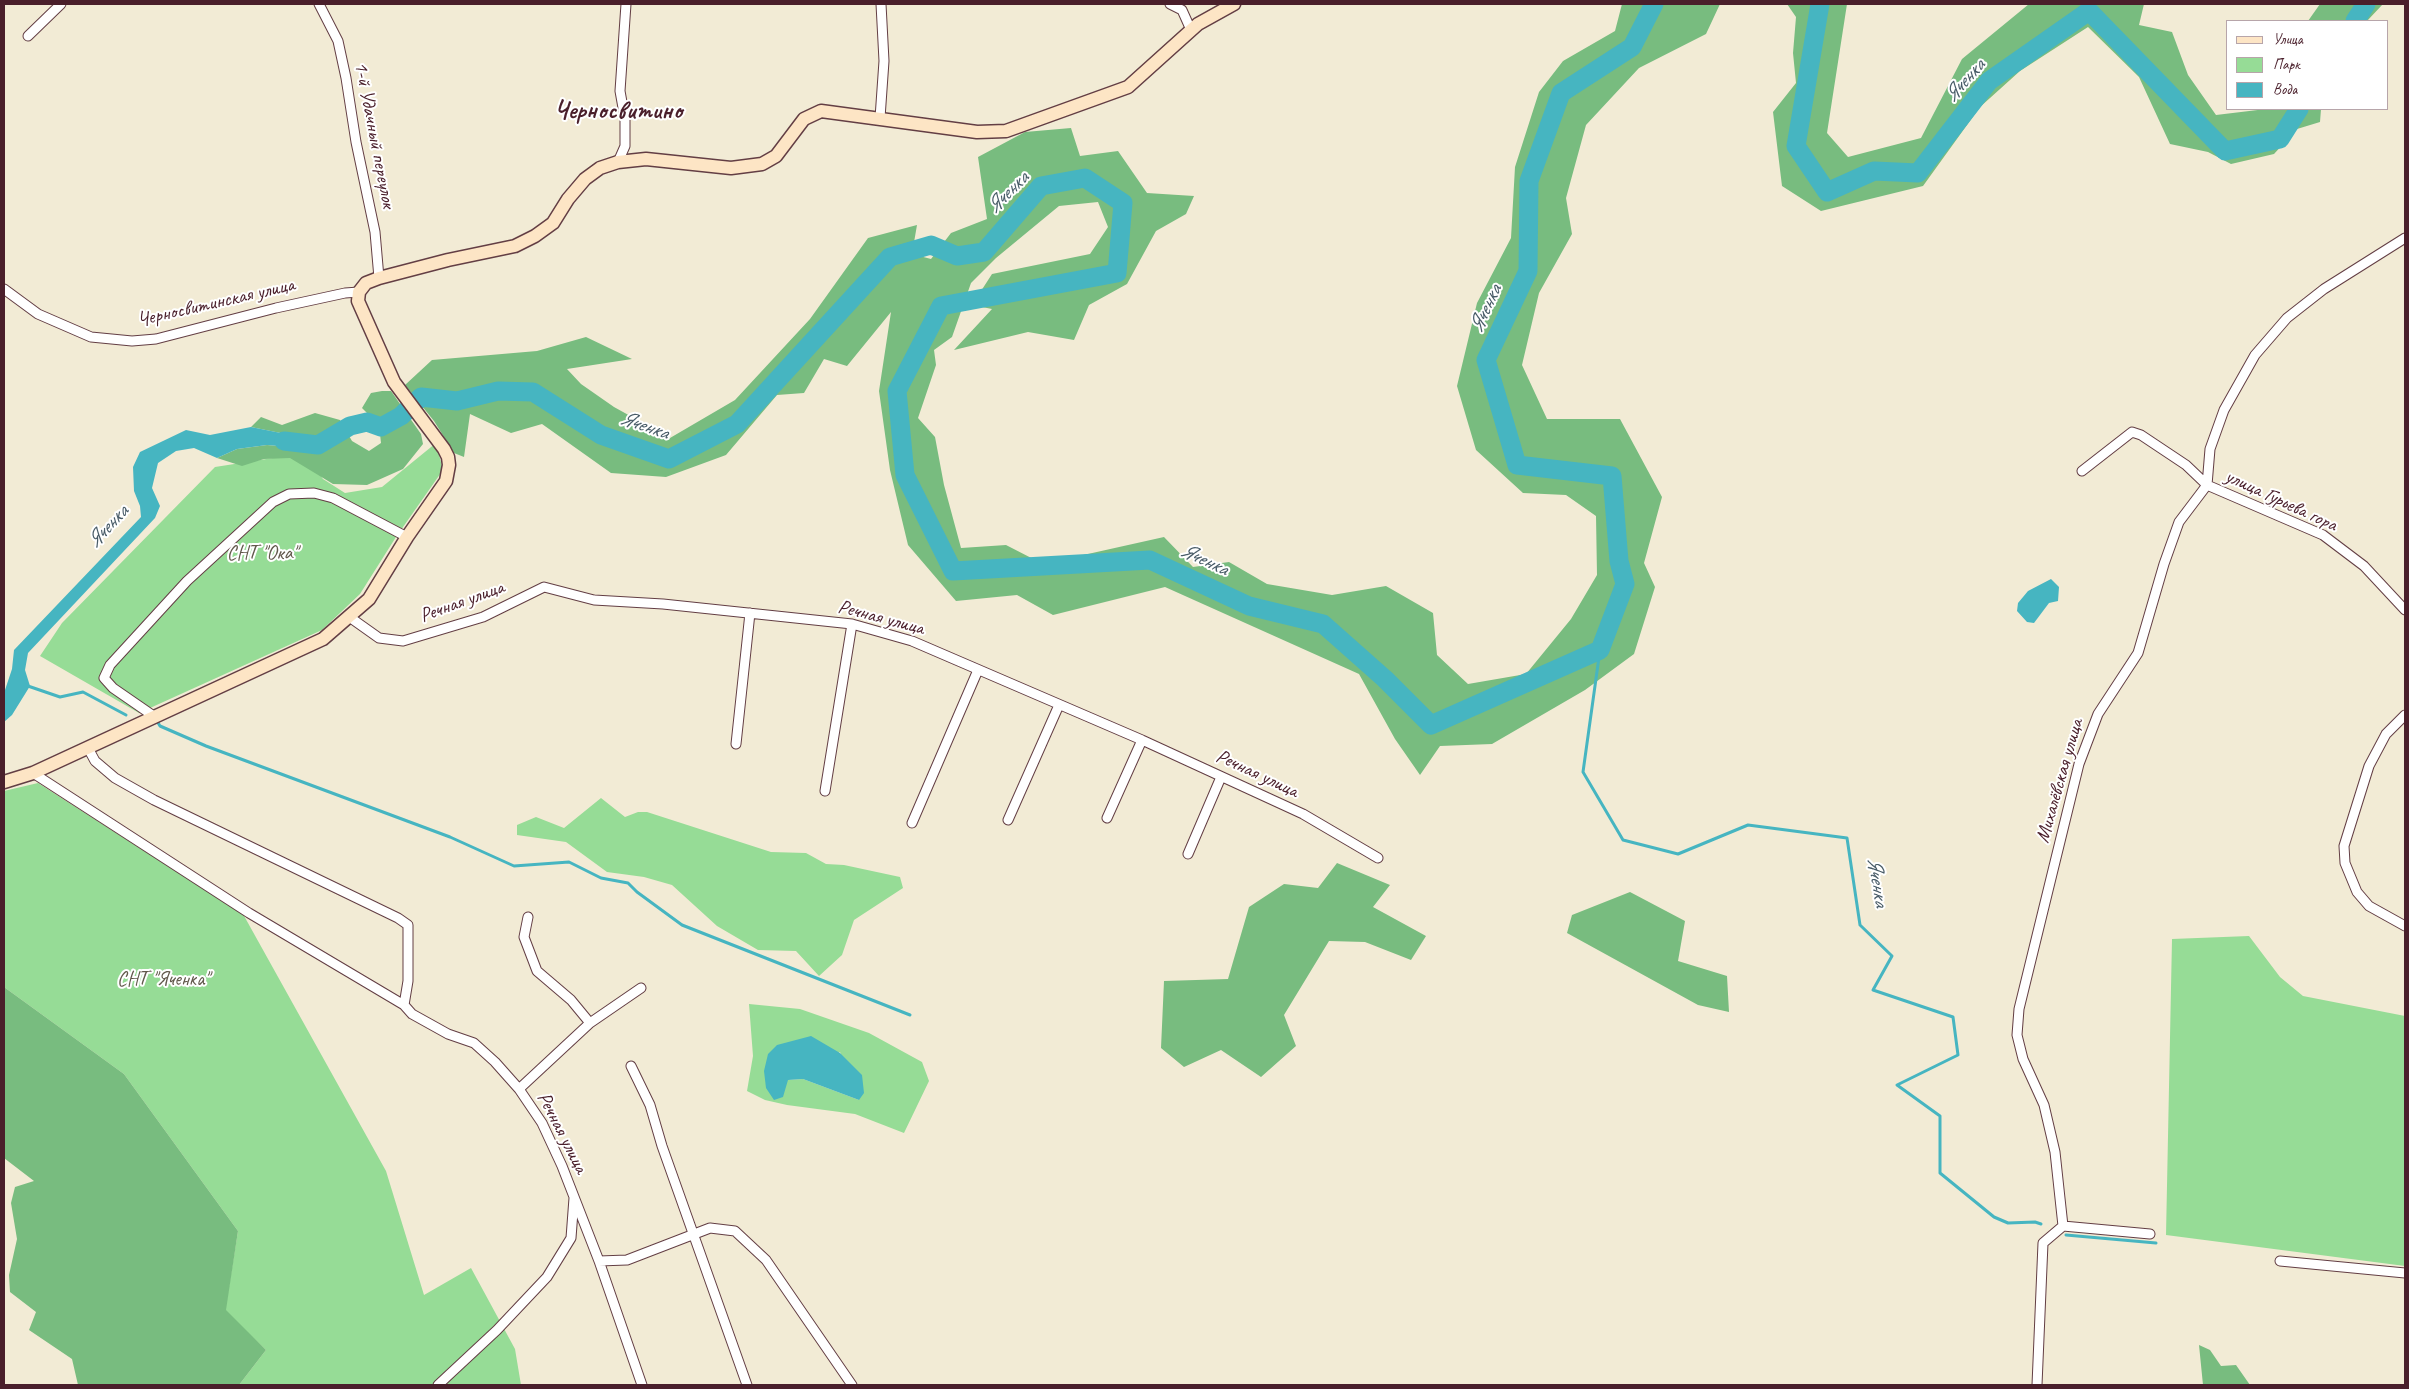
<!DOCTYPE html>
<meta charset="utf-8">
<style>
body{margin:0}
#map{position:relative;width:2409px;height:1389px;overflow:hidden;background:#f2ebd5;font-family:Caveat,sans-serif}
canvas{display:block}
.frame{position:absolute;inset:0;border:5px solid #4a1f2b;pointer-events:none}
.legend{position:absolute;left:2226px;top:20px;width:162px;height:90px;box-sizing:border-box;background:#fff;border:1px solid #b7a5aa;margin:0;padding:6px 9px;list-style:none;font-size:15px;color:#4a1f2b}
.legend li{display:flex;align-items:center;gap:10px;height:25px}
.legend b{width:25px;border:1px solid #b7a5aa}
</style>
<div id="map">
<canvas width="2409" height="1389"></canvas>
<div class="frame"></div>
<ul class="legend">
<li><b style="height:6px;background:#fde5c5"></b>Улица</li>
<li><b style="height:14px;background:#96dc96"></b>Парк</li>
<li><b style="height:14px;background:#46b5c1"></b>Вода</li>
</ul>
</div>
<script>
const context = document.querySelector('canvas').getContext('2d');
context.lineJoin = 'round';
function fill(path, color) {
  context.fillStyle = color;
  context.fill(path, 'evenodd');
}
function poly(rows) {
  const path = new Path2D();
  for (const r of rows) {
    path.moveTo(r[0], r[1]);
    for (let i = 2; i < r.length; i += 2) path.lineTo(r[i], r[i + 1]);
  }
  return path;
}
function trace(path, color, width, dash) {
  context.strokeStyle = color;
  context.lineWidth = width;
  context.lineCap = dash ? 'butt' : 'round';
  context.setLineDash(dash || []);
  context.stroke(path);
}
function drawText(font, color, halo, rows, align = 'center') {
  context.font = font + ' Caveat,sans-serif';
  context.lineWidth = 4;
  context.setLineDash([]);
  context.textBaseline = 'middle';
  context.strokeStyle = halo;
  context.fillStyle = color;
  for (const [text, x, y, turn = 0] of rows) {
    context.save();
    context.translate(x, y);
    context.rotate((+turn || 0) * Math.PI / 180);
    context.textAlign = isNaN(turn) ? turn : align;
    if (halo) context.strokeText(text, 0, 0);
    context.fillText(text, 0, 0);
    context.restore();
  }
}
fill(poly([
 [436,443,443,470,396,537,360,594,322,630,139,713,40,656,62,623,215,467,305,453,323,479,345,493,382,487],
 [38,783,243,914,386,1171,424,1295,471,1268,515,1349,521,1385,239,1385,266,1350,225,1311,238,1231,124,1074,4,987,4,791],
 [601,798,625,817,638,812,647,812,771,852,806,853,826,864,844,865,900,877,903,888,854,920,842,955,819,976,796,951,758,950,717,926,672,885,644,877,607,872,566,842,517,835,517,825,536,817,564,828],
 [2249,936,2280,977,2303,996,2405,1016,2405,1266,2166,1235,2172,939],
 [749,1004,800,1009,869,1033,922,1062,929,1081,904,1133,855,1114,787,1105,765,1100,747,1091,753,1056],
 [840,1052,859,1100,803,1079,788,1080]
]), '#96dc96');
fill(poly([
 [1622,4,1720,4,1706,34,1639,68,1586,125,1566,198,1572,234,1539,293,1522,365,1547,419,1620,419,1662,497,1644,563,1655,587,1634,654,1585,690,1492,744,1440,746,1420,775,1395,739,1359,674,1165,587,1053,615,1017,595,956,601,908,545,890,470,879,391,891,312,847,366,824,359,804,393,777,395,726,455,666,477,611,473,542,424,511,433,470,414,464,457,454,453,434,421,405,385,432,360,537,351,586,337,632,359,567,369,581,384,614,407,670,438,735,400,810,319,868,238,917,225,912,254,931,259,951,233,987,219,978,157,1025,132,1071,128,1080,156,1118,151,1147,193,1194,196,1186,214,1156,231,1127,284,1089,305,1074,340,1028,332,954,350,992,309,972,305,992,274,1090,254,1108,227,1098,202,1059,206,996,258,971,283,952,337,934,350,936,365,918,418,935,437,944,485,961,548,1006,545,1043,564,1164,537,1193,567,1229,562,1267,584,1332,595,1386,586,1433,613,1437,655,1468,684,1526,674,1571,619,1597,575,1596,516,1566,495,1523,493,1476,450,1457,386,1477,303,1511,238,1515,167,1539,92,1563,61,1615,31],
 [1787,4,1847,4,1827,133,1848,157,1921,138,1962,59,2029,4,2144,4,2139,25,2172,32,2188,75,2216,115,2266,109,2321,109,2320,122,2297,129,2274,154,2231,164,2208,152,2170,144,2139,77,2088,27,2020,71,1980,107,1923,186,1821,211,1782,186,1773,112,1796,83,1793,53,1796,17],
 [2320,4,2383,4,2367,21,2308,21],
 [382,391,391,391,421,434,423,444,403,469,367,485,333,484,290,458,264,459,242,466,217,458,237,449,267,445,301,448,315,440,251,427,261,417,282,425,315,413,340,420,352,441,369,451,381,443,379,425,362,408,371,393],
 [1337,863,1390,885,1373,907,1426,936,1411,960,1365,942,1329,941,1284,1015,1296,1046,1261,1077,1221,1050,1184,1067,1161,1048,1164,981,1228,979,1249,907,1284,884,1318,888],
 [1630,892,1685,921,1678,961,1727,976,1729,1012,1698,1005,1567,933,1572,915],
 [4,987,124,1074,238,1231,226,1310,266,1350,239,1385,78,1385,72,1359,29,1330,36,1312,10,1292,9,1275,17,1239,11,1203,15,1187,34,1181,4,1158],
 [2199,1345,2210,1350,2221,1366,2236,1365,2250,1385,2203,1385]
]), '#78bc7f');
fill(poly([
 [251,427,316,440,301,448,267,445,237,449,217,458,194,448,176,451,158,463,152,488,160,506,155,518,28,653,25,670,30,686,12,715,4,722,4,693,12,669,14,650,141,517,140,506,134,491,133,467,140,452,186,430,210,435],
 [2051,579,2059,587,2058,601,2049,603,2034,623,2027,622,2017,611,2018,603,2028,591],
 [811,1036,840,1053,862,1075,864,1093,859,1100,803,1079,788,1080,783,1097,774,1100,766,1088,764,1071,768,1054,777,1045]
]), '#46b5c1');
trace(poly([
 [1600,650,1583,772,1623,840,1678,854,1748,825,1847,838,1860,925,1892,956,1873,990,1953,1017,1958,1055,1897,1085,1940,1116,1940,1173,1994,1217,2008,1223,2035,1222,2041,1224],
 [25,685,60,697,83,692,126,715],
 [155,722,157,721,160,726,206,746,450,837,514,866,569,862,601,878,628,883,637,892,682,925,910,1015],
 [2066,1235,2156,1243]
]), '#46b5c1', 3);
trace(poly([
 [1820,4,1796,146,1827,192,1874,171,1918,173,1989,81,2089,11,2225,151,2280,139,2299,109],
 [2355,21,2366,4],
 [284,441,318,445,350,426,367,422,381,427,401,416,421,397,457,401,498,391,533,392,601,435,669,459,737,424,890,257,931,245,957,256,984,252,1041,186,1085,178,1123,203,1117,273,941,306,897,391,905,475,953,571,1150,560,1249,606,1323,624,1385,679,1431,725,1600,650,1625,584,1619,561,1612,476,1517,465,1486,360,1528,271,1529,181,1561,93,1632,47,1654,4]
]), '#46b5c1', 19);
const street = poly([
 [319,4,338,41,346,78,356,142,375,232,379,278],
 [1170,4,1182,10,1191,30],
 [28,36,61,4],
 [880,118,884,61,881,4],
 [618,162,625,146,625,119,620,91,626,4],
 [4,289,38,314,91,337,132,341,156,339,276,308,345,293,359,292],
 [2082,471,2132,432,2141,435,2186,465,2207,485,2323,535,2364,566,2405,610],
 [348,616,379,638,403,641,483,617,544,587,594,600,663,604,852,624,912,641,1142,740,1303,814,1378,858],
 [2405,715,2386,734,2369,766,2344,846,2345,863,2357,892,2369,906,2405,926],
 [155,717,113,688,104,678,110,665,187,581,273,502,289,494,314,493,333,498,407,537],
 [736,744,750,613],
 [88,748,95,761,115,778,154,800,398,918,408,925,408,981,404,1005],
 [33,773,249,913,404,1005,412,1014,448,1034,474,1043,495,1062,519,1089,542,1123,562,1166,599,1261,642,1385],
 [825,791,852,624],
 [1107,818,1142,740],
 [1008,820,1059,705],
 [912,823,978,670],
 [1188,854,1221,777],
 [528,917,524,937,537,971,571,1000,590,1023],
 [631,1066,650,1105,662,1146,747,1385],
 [519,1089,590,1023,641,988],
 [2063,1226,2055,1152,2044,1105,2023,1059,2017,1035,2019,1009,2079,764,2098,714,2138,653,2164,564,2179,522,2207,485,2210,449,2224,410,2255,355,2287,318,2324,289,2405,238],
 [599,1261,627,1260,710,1228,735,1231,766,1260,852,1385],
 [2280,1261,2405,1273],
 [438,1385,497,1330,547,1277,571,1238,574,1198],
 [2037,1385,2043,1243,2063,1226,2150,1234]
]);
const secondary = poly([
 [4,782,33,773,323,639,369,599,407,537,446,481,449,465,448,457,444,449,394,382,358,301,359,292,366,283,379,278,448,260,515,246,535,236,553,223,568,199,585,179,600,168,618,162,646,159,731,168,762,164,776,156,804,119,821,111,977,132,1006,131,1128,87,1198,24,1234,4]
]);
trace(street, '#633e44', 11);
trace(secondary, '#633e44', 15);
trace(street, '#fff', 9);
trace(secondary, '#fde5c5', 12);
drawText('20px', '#4a1f2b', '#fff', [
 ["1-й Удачный переулок",374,135,79],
 ["Черносвитинская улица",216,303,-13],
 ["улица Гурьева гора",2281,501,25],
 ["Речная улица",462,602,-20],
 ["Речная улица",881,618,15],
 ["Речная улица",1257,774,25],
 ["Михалёвская улица",2060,781,-74],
 ["Речная улица",562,1133,63]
]);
drawText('20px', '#61584b', '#fff', [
 ["СНТ \"Ока\"",262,554],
 ["СНТ \"Яченка\"",163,980]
]);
drawText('italic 21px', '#485b67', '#fff', [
 ["Яченка",1965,81,-48],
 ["Яченка",1008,193,-45],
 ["Яченка",1486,309,-65],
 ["Яченка",644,426,19],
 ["Яченка",108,527,-47],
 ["Яченка",1204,560,25],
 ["Яченка",1877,882,81]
]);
drawText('bold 25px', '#4a1f2b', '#fff', [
 ["Черносвитино",618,111]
]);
</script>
